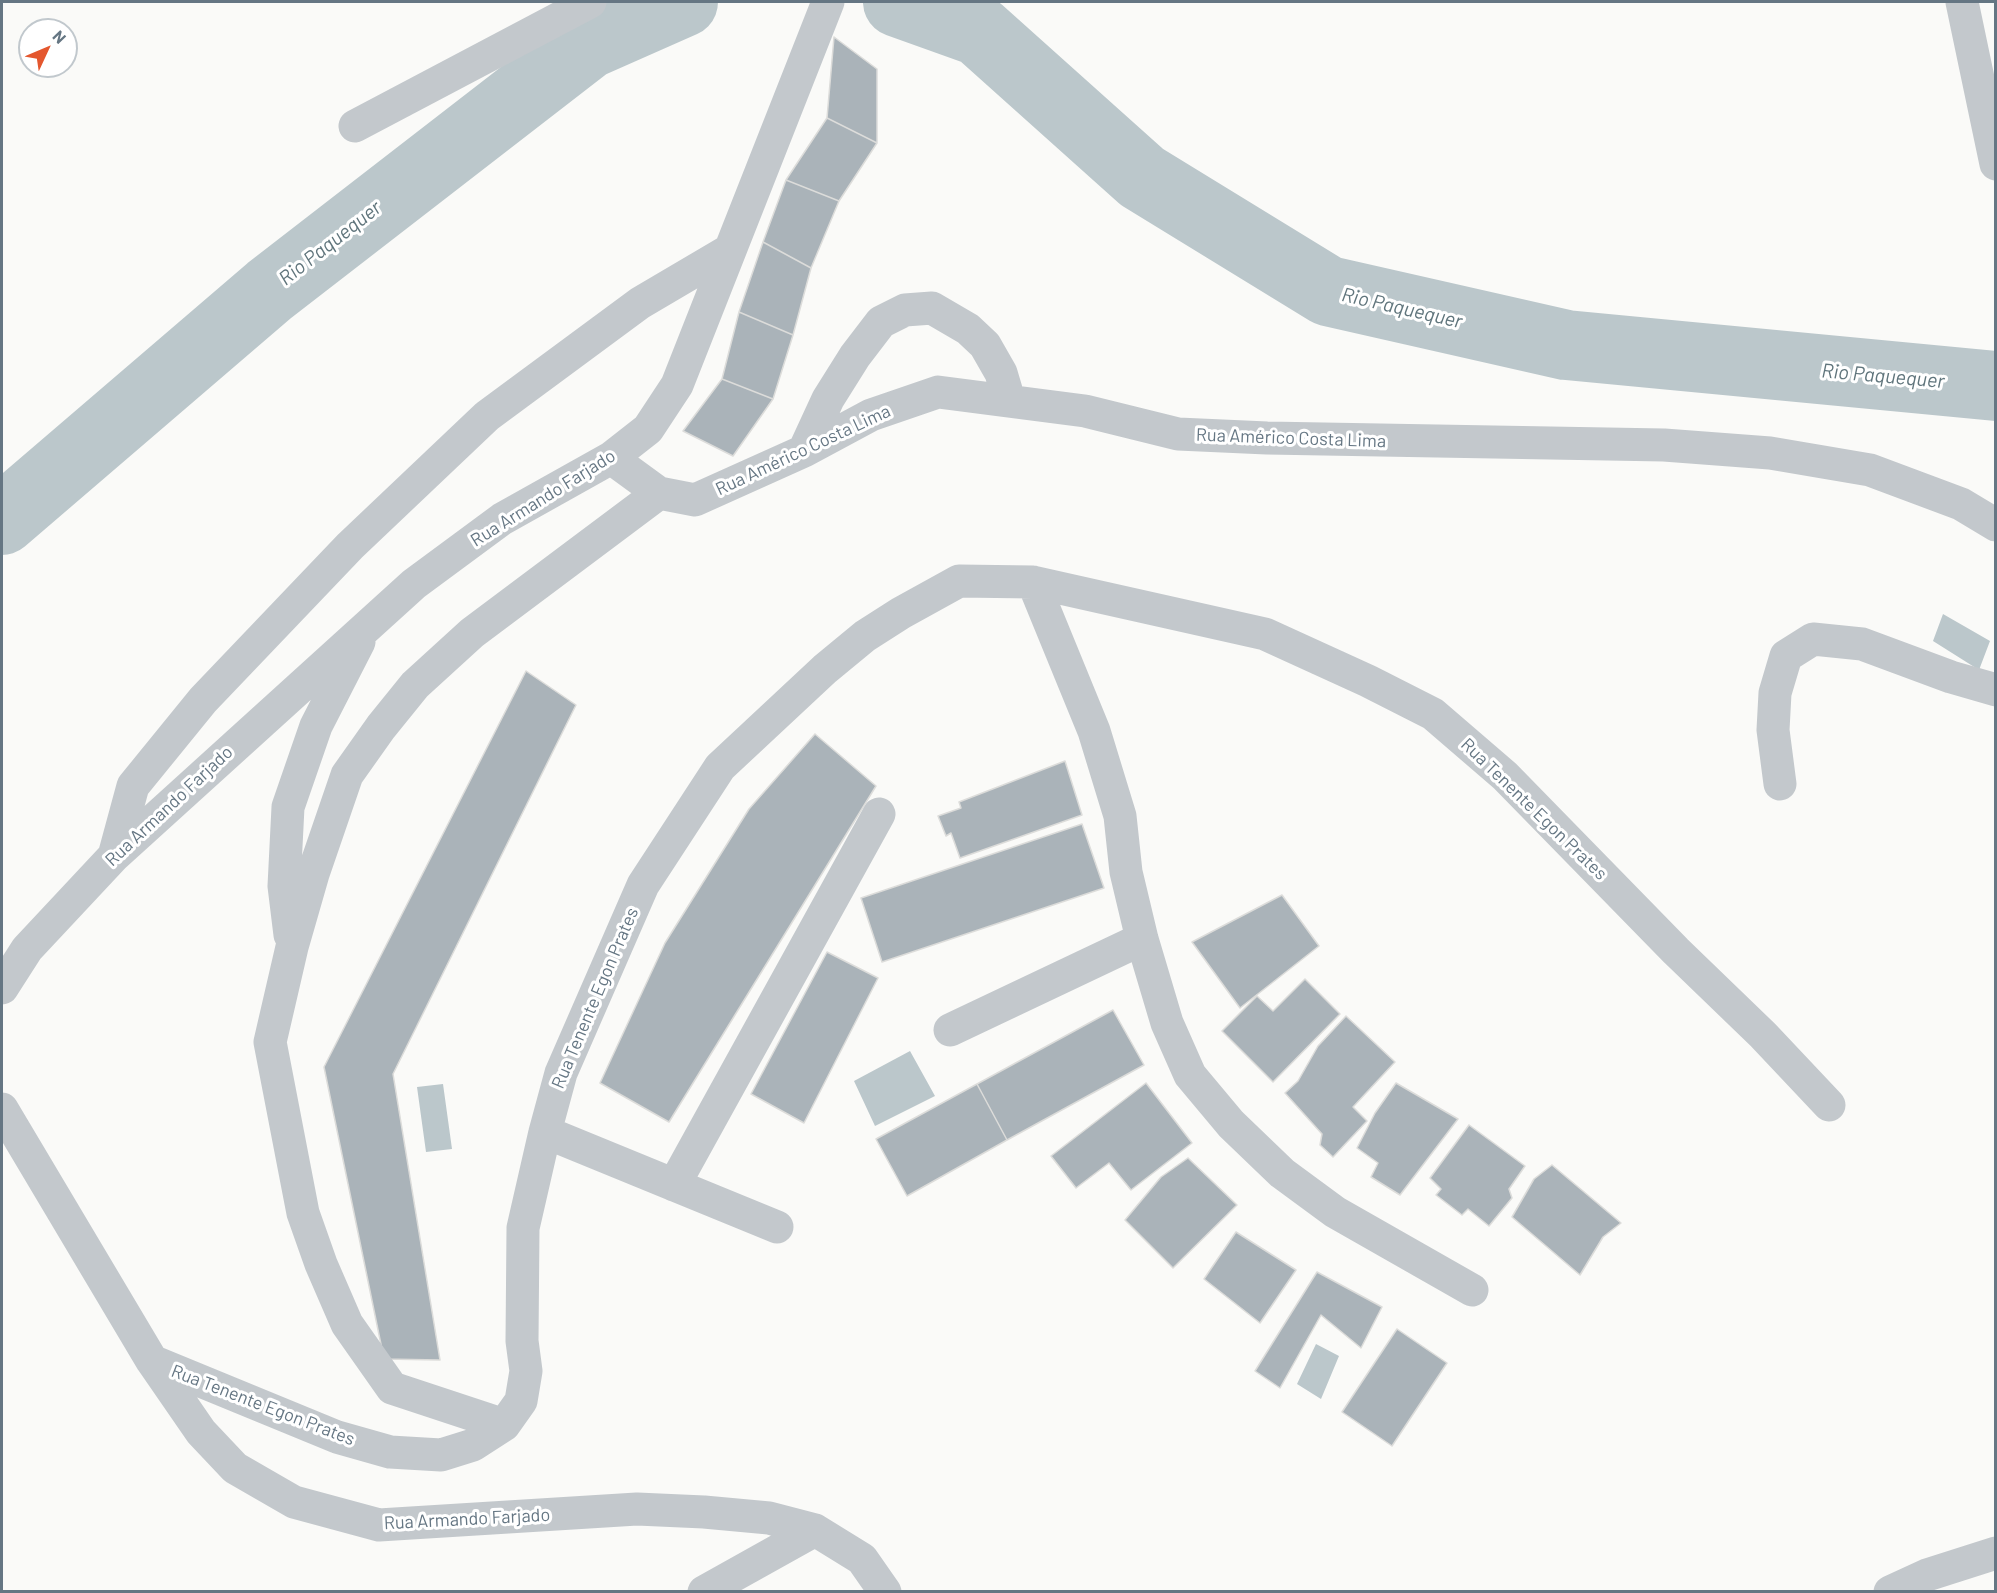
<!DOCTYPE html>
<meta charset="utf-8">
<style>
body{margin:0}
#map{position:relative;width:1997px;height:1593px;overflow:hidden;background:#fafaf8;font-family:Barlow,sans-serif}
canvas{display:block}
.frame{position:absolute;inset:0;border:3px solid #657683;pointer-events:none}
.north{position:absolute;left:18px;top:18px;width:60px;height:60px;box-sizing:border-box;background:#fff;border:2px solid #c1c8cd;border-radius:50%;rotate:46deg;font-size:16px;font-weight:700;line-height:24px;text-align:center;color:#657683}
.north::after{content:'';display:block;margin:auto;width:21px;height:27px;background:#e4572e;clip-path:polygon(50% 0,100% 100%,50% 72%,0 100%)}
</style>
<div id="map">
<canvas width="1997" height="1593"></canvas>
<div class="frame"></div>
<div class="north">N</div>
</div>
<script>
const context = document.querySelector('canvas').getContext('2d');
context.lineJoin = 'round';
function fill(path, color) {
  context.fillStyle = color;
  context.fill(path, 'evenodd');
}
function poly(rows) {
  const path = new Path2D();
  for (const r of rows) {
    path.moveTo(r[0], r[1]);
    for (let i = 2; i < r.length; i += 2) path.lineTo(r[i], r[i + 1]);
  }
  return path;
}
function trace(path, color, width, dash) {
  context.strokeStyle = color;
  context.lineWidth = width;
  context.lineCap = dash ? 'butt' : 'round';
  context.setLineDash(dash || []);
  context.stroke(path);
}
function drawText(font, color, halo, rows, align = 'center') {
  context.font = font + ' Barlow,sans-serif';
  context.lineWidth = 6;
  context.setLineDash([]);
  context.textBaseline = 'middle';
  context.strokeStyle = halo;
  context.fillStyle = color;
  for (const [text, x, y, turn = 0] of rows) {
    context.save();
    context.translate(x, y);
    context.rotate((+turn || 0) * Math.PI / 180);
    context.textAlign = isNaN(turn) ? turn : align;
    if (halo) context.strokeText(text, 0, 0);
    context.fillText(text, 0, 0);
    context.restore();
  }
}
fill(poly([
 [1943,614,1990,641,1979,670,1933,641],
 [910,1051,935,1096,875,1126,854,1081],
 [443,1084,452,1149,426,1152,417,1087],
 [1316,1344,1339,1356,1321,1399,1297,1384]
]), '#bbc7cb');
trace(poly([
 [898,2,979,31,1142,177,1328,291,1566,345,1996,386],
 [2,520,270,290,588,44,683,2]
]), '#bbc7cb', 70);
const building = poly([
 [834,37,877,69,877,143,827,118,834,37],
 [827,118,877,143,839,201,786,180,827,118],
 [786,180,839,201,811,268,763,242,786,180],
 [763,242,811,268,793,335,739,312,763,242],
 [739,312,793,335,773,399,722,379,739,312],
 [722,379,773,399,733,456,683,431,722,379],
 [526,671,576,705,393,1074,440,1360,384,1359,324,1067,526,671],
 [815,734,876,786,669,1122,600,1083,665,943,749,809,815,734],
 [1065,761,1082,815,960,858,951,833,946,836,938,816,961,808,959,802,1065,761],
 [1082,824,1104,888,882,962,861,898,1082,824],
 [1282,895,1319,946,1240,1008,1192,942,1282,895],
 [827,952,878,978,804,1123,751,1094,827,952],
 [1305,979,1340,1014,1273,1082,1222,1031,1257,996,1273,1011,1305,979],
 [1113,1010,1144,1065,1007,1140,977,1084,1113,1010],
 [1346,1016,1395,1062,1353,1107,1367,1121,1333,1157,1320,1145,1322,1134,1285,1093,1298,1081,1318,1046,1346,1016],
 [1146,1083,1192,1143,1131,1190,1109,1163,1076,1188,1051,1156,1146,1083],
 [1396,1083,1458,1119,1400,1195,1371,1177,1378,1163,1357,1148,1375,1113,1396,1083],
 [977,1084,1007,1140,907,1196,876,1139,977,1084],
 [1469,1125,1525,1166,1509,1189,1512,1198,1489,1226,1468,1209,1462,1215,1436,1195,1441,1189,1430,1178,1469,1125],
 [1188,1158,1237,1205,1173,1268,1125,1220,1161,1177,1188,1158],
 [1552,1165,1621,1223,1603,1237,1580,1275,1512,1217,1534,1179,1552,1165],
 [1236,1232,1296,1270,1260,1323,1204,1279,1236,1232],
 [1317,1272,1382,1307,1361,1348,1321,1315,1280,1388,1255,1371,1317,1272],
 [1397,1329,1447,1363,1392,1446,1342,1412,1397,1329]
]);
fill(building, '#aab3b9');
trace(building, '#dcdcda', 1.5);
trace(poly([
 [1962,2,1996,164],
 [355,126,590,2],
 [804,451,828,399,855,356,881,322,905,310,932,308,968,329,985,345,1001,373,1009,400],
 [611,458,659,493,695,500,804,451,871,415,938,392,1085,411,1178,434,1267,438,1664,445,1770,453,1870,470,1961,504,1996,525],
 [1033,582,1094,731,1120,816,1126,872,1142,939,1167,1023,1190,1075,1231,1124,1282,1173,1335,1212,1472,1290],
 [1780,784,1773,730,1775,693,1786,656,1813,639,1862,644,1951,677,1996,690],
 [114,856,133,786,203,700,350,546,487,416,640,303,730,250],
 [290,935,284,886,288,807,316,726,359,642],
 [2,988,27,949,114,856,414,584,502,519,611,458,648,429,677,385,828,2],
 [950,1030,1142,939],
 [2,1109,152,1361,201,1432,235,1468,294,1502,379,1525,637,1509,704,1512,769,1518,815,1530,862,1559,885,1592],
 [545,1132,777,1227],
 [674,1185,879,814],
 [152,1361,337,1437,390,1452,441,1455,473,1445,504,1425,521,1401,526,1371,522,1341,523,1228,545,1132,561,1073,643,885,720,767,825,669,865,636,901,613,959,581,1033,582,1265,634,1368,681,1433,714,1505,776,1676,951,1763,1035,1829,1105],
 [504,1425,392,1388,347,1324,321,1264,303,1213,270,1042,292,947,313,874,347,775,381,727,415,685,472,633,659,493],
 [704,1592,815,1530],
 [1890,1592,1927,1575,1996,1553]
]), '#c3c8cc', 33);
drawText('18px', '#657683', '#fff', [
 ["Rua Américo Costa Lima",1291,438,2],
 ["Rua Américo Costa Lima",803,450,-25],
 ["Rua Armando Farjado",543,498,-32],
 ["Rua Armando Farjado",169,806,-43],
 ["Rua Tenente Egon Prates",1534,809,44],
 ["Rua Tenente Egon Prates",595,998,-67],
 ["Rua Tenente Egon Prates",263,1405,21],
 ["Rua Armando Farjado",467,1519,-3]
]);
drawText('italic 20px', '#60757c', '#fff', [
 ["Rio Paquequer",330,243,-38],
 ["Rio Paquequer",1402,308,13],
 ["Rio Paquequer",1883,376,5]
]);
</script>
